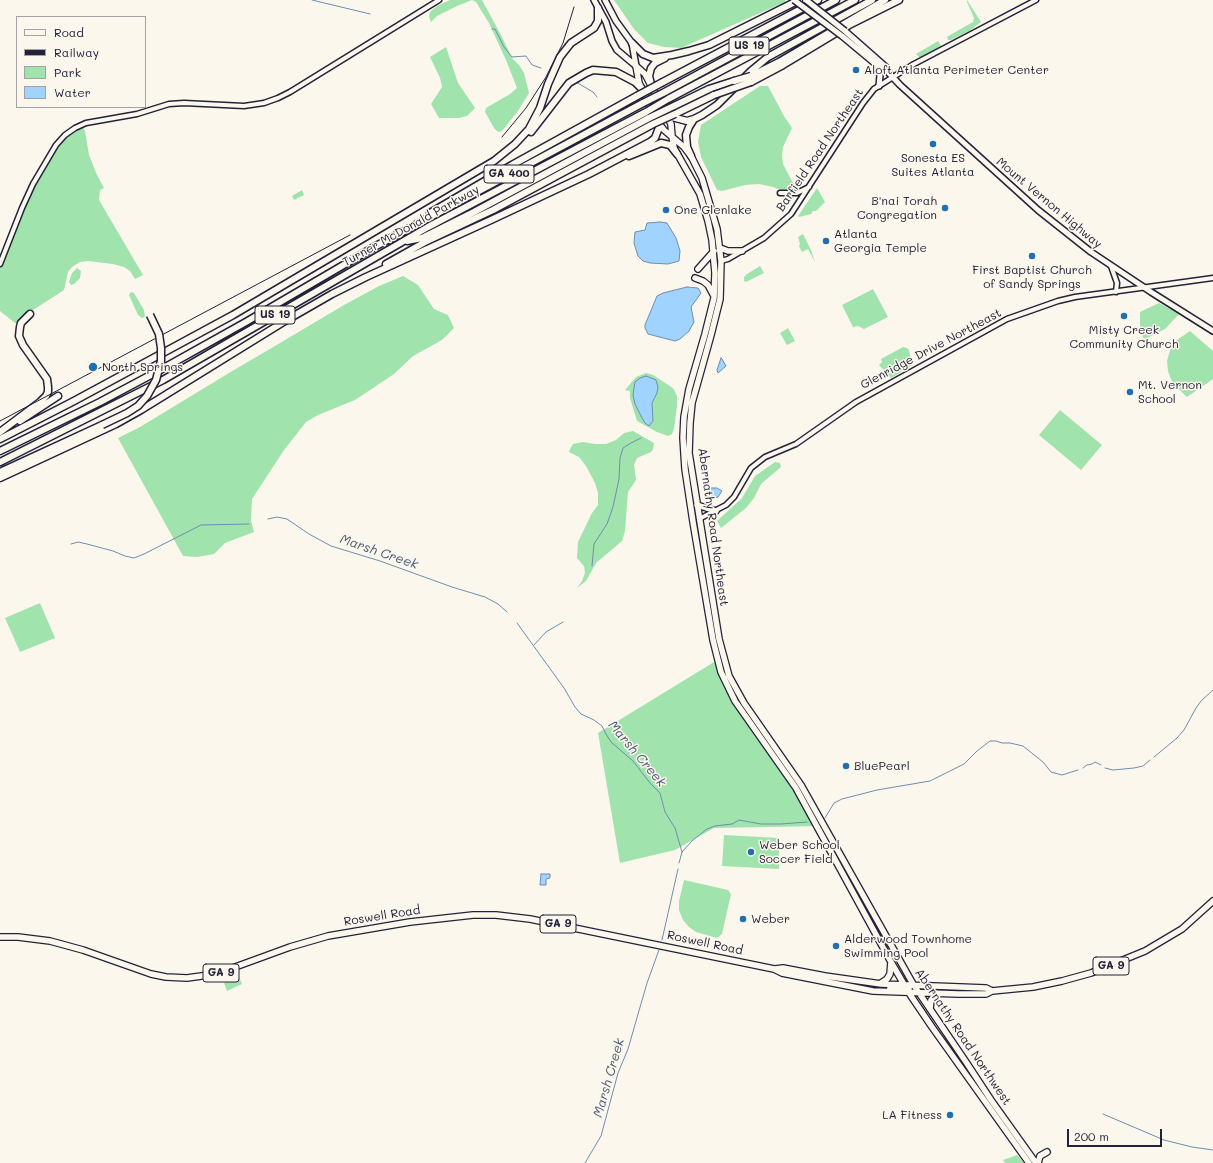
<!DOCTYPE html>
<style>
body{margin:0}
#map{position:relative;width:1213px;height:1163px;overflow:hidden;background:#fbf7ec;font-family:Mali,sans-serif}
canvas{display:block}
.legend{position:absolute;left:16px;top:16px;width:130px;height:92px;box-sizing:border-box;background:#fbf7ec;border:1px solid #a4a2a5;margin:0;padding:5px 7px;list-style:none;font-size:12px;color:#22223b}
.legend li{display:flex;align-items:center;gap:8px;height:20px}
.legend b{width:20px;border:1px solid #a4a2a5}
.scale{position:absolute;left:1067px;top:1129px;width:95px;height:18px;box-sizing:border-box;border:2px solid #22223b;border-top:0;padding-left:5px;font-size:12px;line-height:14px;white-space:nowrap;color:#22223b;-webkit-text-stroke:3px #fbf7ec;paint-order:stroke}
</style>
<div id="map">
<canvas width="1213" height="1163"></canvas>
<ul class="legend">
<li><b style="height:5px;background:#fbf7ec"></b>Road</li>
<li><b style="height:5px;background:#22223b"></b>Railway</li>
<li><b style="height:11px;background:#a1e3ad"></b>Park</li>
<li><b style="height:11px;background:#a0d4fe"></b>Water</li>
</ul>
<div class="scale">200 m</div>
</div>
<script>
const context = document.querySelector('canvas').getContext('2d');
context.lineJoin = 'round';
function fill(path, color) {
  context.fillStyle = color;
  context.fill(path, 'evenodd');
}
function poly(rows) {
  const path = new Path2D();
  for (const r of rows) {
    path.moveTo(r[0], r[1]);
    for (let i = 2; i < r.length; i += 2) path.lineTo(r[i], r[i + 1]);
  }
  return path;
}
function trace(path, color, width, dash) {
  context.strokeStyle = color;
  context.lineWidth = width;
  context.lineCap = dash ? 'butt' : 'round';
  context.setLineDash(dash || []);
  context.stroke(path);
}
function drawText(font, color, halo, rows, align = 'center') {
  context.font = font + ' Mali,sans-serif';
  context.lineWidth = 3;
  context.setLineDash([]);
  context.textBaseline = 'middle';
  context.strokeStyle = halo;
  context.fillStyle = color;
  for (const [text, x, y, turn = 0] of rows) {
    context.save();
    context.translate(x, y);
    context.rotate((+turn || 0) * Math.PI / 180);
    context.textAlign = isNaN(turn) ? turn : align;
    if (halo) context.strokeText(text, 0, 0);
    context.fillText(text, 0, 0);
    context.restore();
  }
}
fill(poly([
 [450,0,482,0,501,35,512,58,519,65,524,73,529,93,518,111,502,131,498,132,494,128,485,112,486,108,510,94,517,88,506,60,489,23,476,2,472,0,457,6,437,16,431,22,429,17,430,12,437,6],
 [614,0,785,0,785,2,681,48,664,47,648,43,634,29],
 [967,0,981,22,969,31,951,40,948,40,947,37,950,35,973,22,974,18,967,2],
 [938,41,941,46,924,57,919,57,916,54],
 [446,47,458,83,475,108,467,116,459,118,439,118,431,104,442,87,440,78,430,57],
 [760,86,768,86,784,116,792,128,783,147,782,155,783,164,796,189,791,191,783,191,773,187,759,184,745,185,722,191,717,190,701,157,698,142,701,125],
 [82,126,85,131,89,155,97,175,104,188,100,190,99,200,143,275,135,279,130,271,124,267,113,264,88,261,80,262,72,267,68,272,64,290,27,314,18,323,15,323,0,311,0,258,32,182,60,138],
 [817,188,825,202,816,211,813,211,811,214,799,217,798,216],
 [302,190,304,195,294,200,292,196],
 [803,234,811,250,815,262,808,249,802,252,799,246,800,244,798,237],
 [760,266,764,273,746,282,744,281,744,277,747,274],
 [77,268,81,271,80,278,74,284,71,285,69,282,72,273],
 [403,276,418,285,434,309,448,315,454,328,442,340,413,356,394,374,355,400,318,415,306,422,284,450,252,499,251,521,254,532,225,543,214,554,197,557,183,556,118,438,140,427,234,370,275,346,344,305,379,286],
 [873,289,888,317,864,329,858,326,853,327,842,305],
 [131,292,134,293,144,310,145,317,142,318,138,315,129,295],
 [1159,303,1179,314,1165,329,1145,339,1143,338,1140,326,1140,312],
 [788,328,795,341,787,345,780,333],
 [1190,331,1213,351,1213,379,1187,397,1172,382,1168,371,1167,361,1170,350,1177,340],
 [903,347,907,348,909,350,912,365,891,378,879,365,882,362,881,359],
 [646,373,653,375,673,388,677,396,677,406,674,429,672,434,668,436,657,432,637,421,630,398,630,391,625,390,636,377],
 [1060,410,1102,445,1081,470,1039,435],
 [633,431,654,443,653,449,651,452,637,458,634,465,636,480,628,492,625,531,622,541,596,563,586,581,577,588,582,581,585,573,584,566,577,558,578,542,592,513,598,505,598,493,595,483,586,466,579,457,569,452,570,449,573,444,583,442,595,444,606,444,616,440,624,433],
 [775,462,780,463,781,467,761,484,754,498,746,508,721,528,717,521,742,498,755,476],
 [40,603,55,638,20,652,5,618],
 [719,659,729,686,753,726,773,751,798,785,822,826,714,828,675,850,620,863,598,733],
 [724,835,779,838,779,869,722,866],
 [684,880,728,890,731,894,722,934,717,938,696,932,689,927,683,920,679,910,679,901],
 [239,977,242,984,227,991,224,983],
 [1017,1155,1024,1163,1005,1163,1003,1160]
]), '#a1e3ad');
const water = poly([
 [660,222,667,223,676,238,680,251,679,261,668,264,650,263,643,261,638,256,634,243,635,232,645,230,647,223,660,222],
 [687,287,698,288,701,293,691,307,694,322,689,331,680,339,675,341,648,334,645,328,645,325,657,296,663,293,687,287],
 [721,358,722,359,726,366,718,373,717,370,721,358],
 [646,376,656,380,658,387,657,393,652,403,653,421,649,426,645,423,642,418,635,404,633,395,635,382,640,378,646,376],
 [712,488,717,488,722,491,718,497,710,499,707,494,709,490,712,488],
 [541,874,550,874,550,878,546,879,546,885,540,885,541,874]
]);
fill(water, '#a0d4fe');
trace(water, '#6e8db0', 1);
trace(poly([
 [312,0,370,14],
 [492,29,495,29,504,47,512,57,526,56,532,65,541,68],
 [576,82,593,92,597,97],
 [268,519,277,517,287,519,309,534,331,546,380,561,452,587,485,597,498,604,507,612],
 [71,544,78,542,87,544,113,551,125,556,134,558,144,554,201,525,249,524],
 [592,566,594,544,607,524,613,507,619,479,620,458,623,448,631,443,641,438],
 [517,623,564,688,575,707,581,714,594,720,602,726,606,734,611,742,633,761,650,783,660,793,665,812,675,828,682,852],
 [534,645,546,632,563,622],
 [1154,757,1177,738,1184,730,1196,708,1201,701,1213,690],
 [1083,768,1087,765,1092,764,1095,762,1101,765],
 [1105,768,1113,770,1134,768,1143,766,1150,760],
 [825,818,834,803,842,799,877,790,930,781,964,764,977,751,990,741,996,741,1002,743,1010,743,1023,746,1043,762,1051,772,1062,775,1078,770],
 [679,863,682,852,693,840,707,829,715,826,732,824,739,820,761,824,781,824,807,822],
 [662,940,678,869],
 [1103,1114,1164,1140,1192,1147,1213,1150],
 [585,1163,601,1136,618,1073,628,1049,647,983,659,950]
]), '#6e8db0', 1);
const tertiary = poly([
 [780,193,797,193,809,187],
 [721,261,728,259,764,238,791,214,863,103,874,89,914,64,1036,0],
 [0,264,22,208,33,184,56,145,65,135,75,128,86,123,137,114,169,104,184,103,244,106,264,103,278,98,290,92,439,0],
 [1111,266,1117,283,1116,292],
 [699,519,726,505,734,497,751,468,765,457,796,444,856,402,1007,319,1058,301,1075,297,1213,278]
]);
const secondary = poly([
 [594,0,606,22,612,41,617,50,636,66],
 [605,0,616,21,632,43,636,66],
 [845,31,887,68,887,71,900,85,1038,210,1091,252,1151,292,1213,331],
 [842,36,884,71,887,71],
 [879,67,880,75,879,86]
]);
const primary = poly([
 [636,66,639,83,660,125,664,130,684,147,691,156,702,178,717,229,721,261,720,299,711,335,692,403,690,423,689,453,719,639,729,676,744,703,801,785,913,984,966,1062,991,1100,1036,1163],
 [636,66,645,74,671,124,672,136,674,148,700,194,708,221,712,240,715,273,714,298,705,334,689,389,684,417,683,438,685,469,693,522,713,640,721,672,735,701,796,788,891,962,909,993,932,1027,1029,1163],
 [720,248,728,251,742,251],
 [698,269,714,251],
 [695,278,703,281,708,285,714,296],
 [697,505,716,511],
 [0,937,18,937,50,941,83,950,151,974,166,977,187,978,216,974,290,947,328,936,410,922,473,915,496,915,530,919,774,969,782,973,792,975,873,991,958,994,986,994,992,991],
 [775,969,783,968,825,976,881,984,986,988,992,991,1033,987,1062,981,1091,973,1145,951,1182,929,1213,901],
 [881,983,887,979,890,974,891,962],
 [890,988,909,989],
 [930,1009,931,1000,936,994],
 [1038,1163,1040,1156,1047,1152]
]);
const motorway = poly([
 [632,43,643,54,653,58,672,55,689,51,709,45,799,0],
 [751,76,779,62,885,0],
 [663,82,818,0],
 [751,82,783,65,851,24,899,0],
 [651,84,649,76,651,68,655,63,665,58],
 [663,93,836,0],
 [668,99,855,0],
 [674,106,709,89,734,81],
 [675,114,714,95],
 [668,116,687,121,694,119,702,115,717,105,751,71,768,57,872,0],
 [531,132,569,83,586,73,593,70,616,72,635,82,642,89],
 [629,156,661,143,670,145,677,154],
 [691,156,687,147,686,135,689,127,694,119],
 [430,213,512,165,637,96],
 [407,241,422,238,474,212,649,118],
 [386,264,427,241,493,210,653,124],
 [20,421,58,396],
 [0,432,40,402,46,396,48,392,48,387,47,379,23,345,19,336,20,327,21,323,30,314],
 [0,439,74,401,233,315,494,161,515,144,529,129,540,108,548,84,560,57,571,43,594,28,598,21,598,8],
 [0,451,100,402,162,369,246,322,376,246,643,103],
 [0,462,163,380,428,227,646,112],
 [0,472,102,425],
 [0,478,116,424,141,410,285,321,332,294,366,277,491,220,589,174,650,142,655,138,660,125]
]);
trace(tertiary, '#22223b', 7);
trace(secondary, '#22223b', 8);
trace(primary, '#22223b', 8);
trace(motorway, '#22223b', 9);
trace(tertiary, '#fbf7ec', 4);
trace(secondary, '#fbf7ec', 5);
trace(primary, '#fbf7ec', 5.5);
trace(motorway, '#fbf7ec', 6);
trace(poly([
 [502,137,526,108,546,77,563,43,574,7],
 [0,421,350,235]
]), '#22223b', 1);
const secondaryBridge = poly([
 [794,0,842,36],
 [806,0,845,31]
]);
const motorwayBridge = poly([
 [734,81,751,76],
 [714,95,751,82],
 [637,96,663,82],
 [643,103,663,93],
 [646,112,668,99],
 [649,118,674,106],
 [653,124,675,114],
 [102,425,127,413,138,406,147,396,156,380,161,361,161,348,159,334,150,315]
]);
trace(secondaryBridge, '#22223b', 8, []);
trace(motorwayBridge, '#22223b', 9, []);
trace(secondaryBridge, '#fbf7ec', 5);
trace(motorwayBridge, '#fbf7ec', 6);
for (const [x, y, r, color] of [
 [856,70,4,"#1f6fb2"],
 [933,144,4,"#1f6fb2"],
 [945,208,4,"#1f6fb2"],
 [666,210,4,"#1f6fb2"],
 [826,241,4,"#1f6fb2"],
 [1032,256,4,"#1f6fb2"],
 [1124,316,4,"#1f6fb2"],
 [93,367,5,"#1f6fb2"],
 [1130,392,4,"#1f6fb2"],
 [846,766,4,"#1f6fb2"],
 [751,852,4,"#1f6fb2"],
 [743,919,4,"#1f6fb2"],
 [836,946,4,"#1f6fb2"],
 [950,1115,4,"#1f6fb2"]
]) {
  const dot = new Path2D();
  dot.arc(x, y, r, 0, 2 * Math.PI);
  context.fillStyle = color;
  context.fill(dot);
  trace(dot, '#fbf7ec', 1.5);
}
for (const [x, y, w] of [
 [749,46,40],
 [509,174,50],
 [275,315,40],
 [558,924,36],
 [1111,966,36],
 [221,973,36]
]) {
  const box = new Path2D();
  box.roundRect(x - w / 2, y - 9, w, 18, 3);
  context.fillStyle = '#fbf7ec';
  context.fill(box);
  trace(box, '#22223b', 1);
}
drawText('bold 11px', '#22223b', null, [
 ["US 19",749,46],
 ["GA 400",509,174],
 ["US 19",275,315],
 ["GA 9",558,924],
 ["GA 9",1111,966],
 ["GA 9",221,973]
]);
drawText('12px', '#22223b', '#fbf7ec', [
 ["Aloft Atlanta Perimeter Center",864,70],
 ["Sonesta ES",933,158,"center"],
 ["Suites Atlanta",933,172,"center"],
 ["B'nai Torah",937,201,"right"],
 ["Congregation",937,215,"right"],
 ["One Glenlake",674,210],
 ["Atlanta",834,234],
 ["Georgia Temple",834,248],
 ["First Baptist Church",1032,270,"center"],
 ["of Sandy Springs",1032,284,"center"],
 ["Misty Creek",1124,330,"center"],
 ["Community Church",1124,344,"center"],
 ["North Springs",102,367],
 ["Mt. Vernon",1138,385],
 ["School",1138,399],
 ["BluePearl",854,766],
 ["Weber School",759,845],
 ["Soccer Field",759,859],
 ["Weber",751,919],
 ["Alderwood Townhome",844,939],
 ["Swimming Pool",844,953],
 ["LA Fitness",942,1115,"right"]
], 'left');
drawText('12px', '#22223b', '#fbf7ec', [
 ["Barfield Road Northeast",820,150,-56],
 ["Mount Vernon Highway",1049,203,40],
 ["Turner McDonald Parkway",411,226,-29],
 ["Glenridge Drive Northeast",931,349,-28],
 ["Abernathy Road Northeast",713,527,82],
 ["Roswell Road",382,916,-9],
 ["Roswell Road",705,943,12],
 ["Abernathy Road Northwest",963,1037,56]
]);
drawText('italic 13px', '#485776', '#fbf7ec', [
 ["Marsh Creek",379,552,19],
 ["Marsh Creek",637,754,50],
 ["Marsh Creek",609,1078,-74]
]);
</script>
